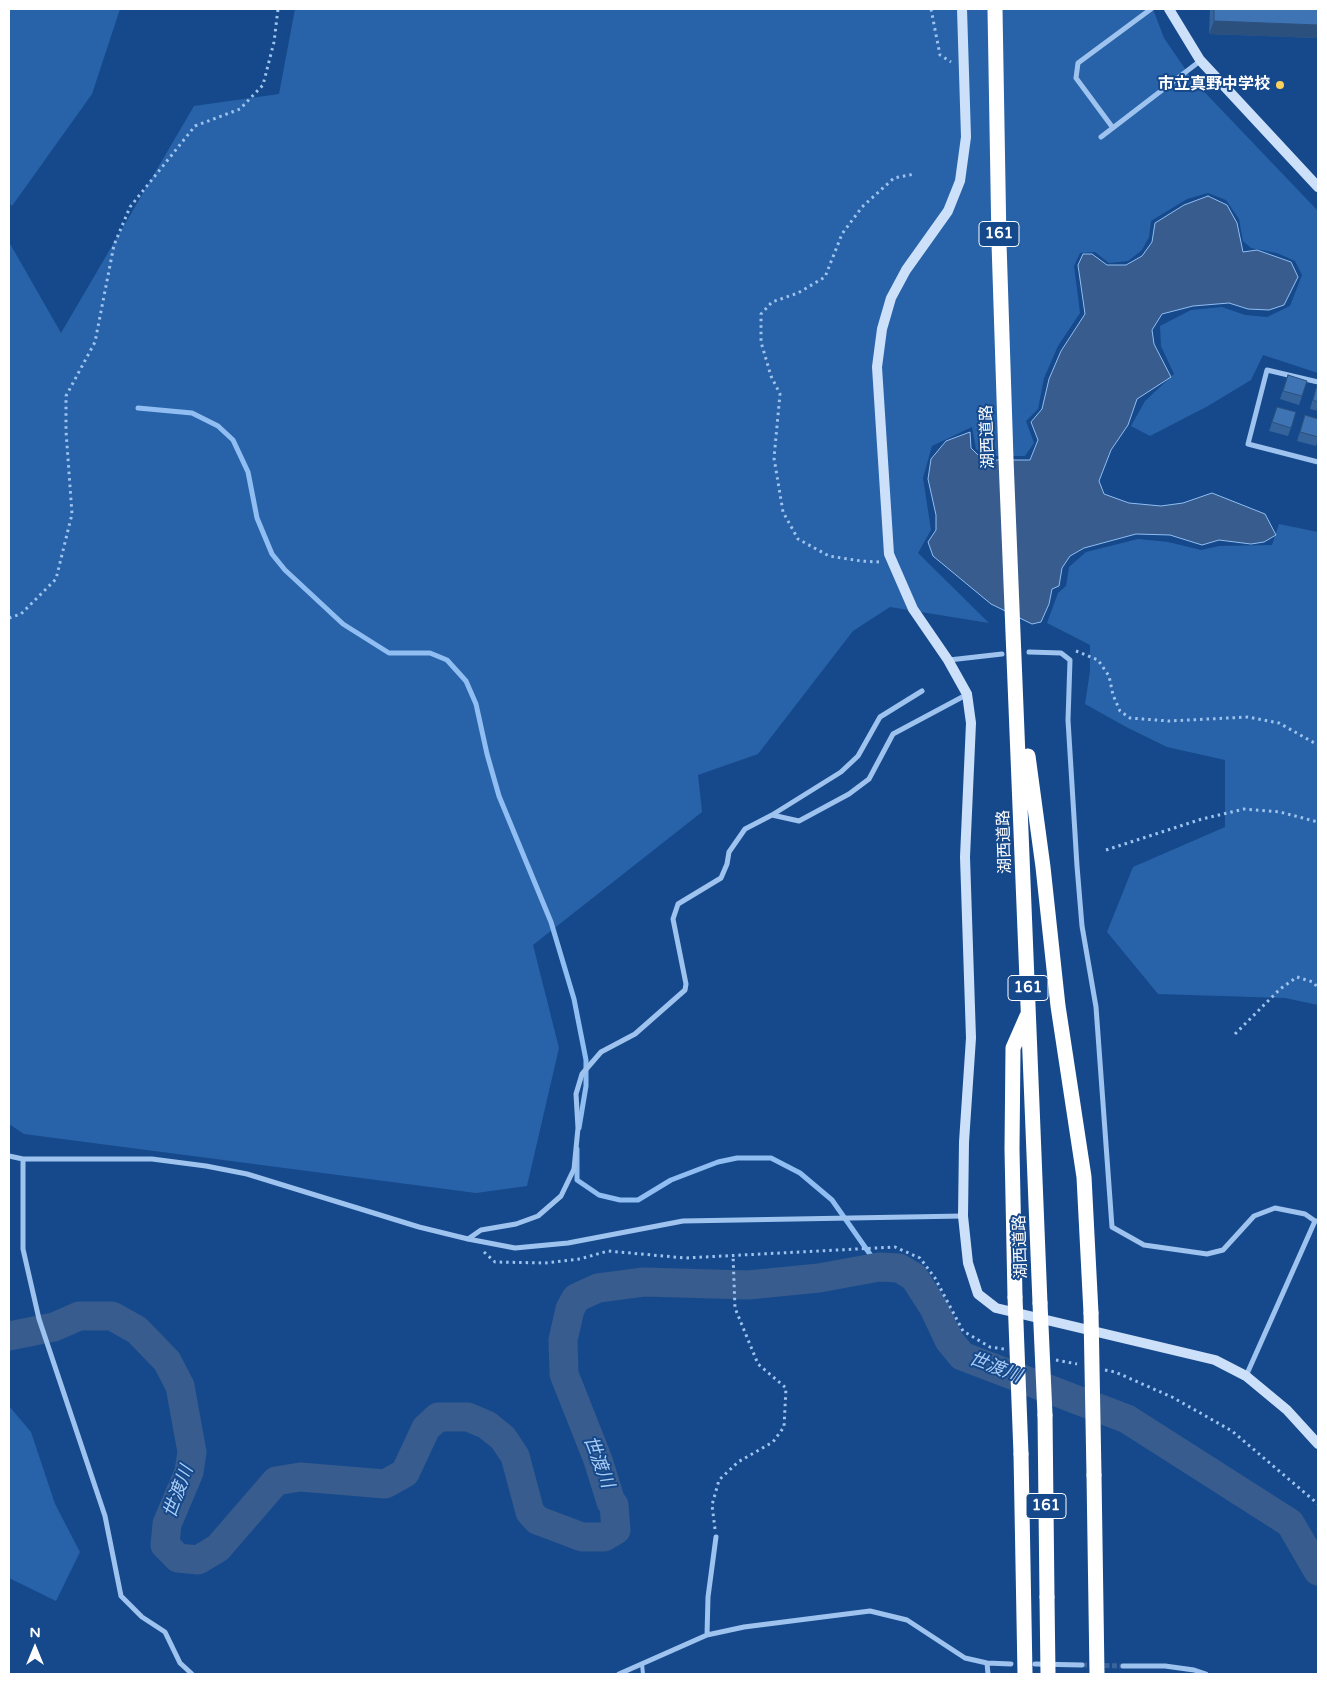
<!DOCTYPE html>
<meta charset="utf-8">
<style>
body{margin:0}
#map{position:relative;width:1327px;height:1683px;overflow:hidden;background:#16498b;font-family:"Varela Round",sans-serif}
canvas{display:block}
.frame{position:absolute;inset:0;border:10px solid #fff;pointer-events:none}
.north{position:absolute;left:10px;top:1623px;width:50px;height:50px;-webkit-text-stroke:4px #16498b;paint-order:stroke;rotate:0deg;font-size:14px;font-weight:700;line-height:20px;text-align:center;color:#fff}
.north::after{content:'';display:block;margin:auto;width:18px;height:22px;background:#fff;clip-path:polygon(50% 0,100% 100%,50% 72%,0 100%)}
</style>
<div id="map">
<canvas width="1327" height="1683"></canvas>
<div class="frame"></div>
<div class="north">N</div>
</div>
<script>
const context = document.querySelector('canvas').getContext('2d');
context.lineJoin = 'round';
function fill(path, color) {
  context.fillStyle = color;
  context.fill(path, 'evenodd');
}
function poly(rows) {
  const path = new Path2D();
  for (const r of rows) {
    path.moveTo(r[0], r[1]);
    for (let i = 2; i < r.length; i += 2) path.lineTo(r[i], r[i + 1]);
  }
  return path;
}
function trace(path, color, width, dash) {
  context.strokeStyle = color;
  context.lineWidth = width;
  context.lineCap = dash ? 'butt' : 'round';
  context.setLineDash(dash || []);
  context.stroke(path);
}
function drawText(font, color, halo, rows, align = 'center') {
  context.font = font + ' "Varela Round","Noto Sans JP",sans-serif';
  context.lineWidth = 4;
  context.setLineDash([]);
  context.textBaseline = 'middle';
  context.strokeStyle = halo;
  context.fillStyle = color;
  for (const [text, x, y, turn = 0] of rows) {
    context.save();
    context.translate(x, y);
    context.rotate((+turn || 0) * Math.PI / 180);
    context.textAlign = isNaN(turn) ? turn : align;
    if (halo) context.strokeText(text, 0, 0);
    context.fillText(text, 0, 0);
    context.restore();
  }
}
fill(poly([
 [9,9,120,9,92,94,12,206,9,202],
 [295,9,1153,9,1164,38,1192,79,1318,211,1318,373,1263,355,1251,380,1208,406,1150,436,1131,426,1145,401,1174,374,1161,346,1160,326,1191,310,1222,307,1245,315,1267,317,1290,306,1302,275,1295,261,1277,253,1251,248,1243,241,1239,219,1226,200,1208,193,1187,199,1151,221,1149,237,1142,250,1128,261,1109,263,1095,252,1080,253,1074,266,1080,313,1058,346,1044,378,1038,409,1026,421,1034,443,1025,456,987,456,976,449,972,427,932,446,923,478,931,530,918,553,989,623,890,607,853,631,758,754,698,775,702,812,533,945,559,1048,527,1186,476,1193,24,1134,9,1124,9,242,61,333,194,106,279,94],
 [1279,524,1318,532,1318,1005,1285,998,1158,994,1107,932,1133,867,1225,827,1225,760,1167,747,1128,728,1085,704,1090,671,1090,645,1047,623,1058,593,1066,586,1069,567,1086,552,1138,539,1168,542,1201,550,1219,546,1272,545],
 [9,1406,31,1432,55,1504,80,1552,56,1601,9,1578]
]), '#2863a9');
const water = poly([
 [1208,196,1227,205,1237,223,1243,252,1257,250,1291,262,1298,277,1284,305,1269,310,1248,309,1229,303,1193,306,1162,314,1152,330,1154,344,1171,377,1137,399,1128,425,1111,450,1099,481,1104,494,1129,503,1161,506,1183,503,1212,493,1265,514,1276,535,1264,542,1251,544,1219,540,1202,545,1170,535,1136,534,1084,548,1070,556,1062,568,1059,586,1052,589,1049,604,1041,622,1032,624,991,604,933,556,928,542,936,530,936,515,928,479,931,459,946,441,970,432,971,448,983,460,1030,460,1038,440,1031,422,1042,409,1049,379,1061,351,1085,314,1078,265,1083,254,1092,254,1107,265,1126,265,1142,256,1152,242,1155,223,1184,205,1208,196]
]);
fill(water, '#375c8d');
trace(water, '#90bef2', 1);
trace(poly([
 [138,408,192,413,218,426,233,440,248,472,257,518,272,554,285,570,343,624,389,653,430,653,447,660,466,681,476,704,487,754,499,796,551,922,574,999,586,1060,586,1086,579,1128],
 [577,1149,577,1180,599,1195,620,1200,638,1200,671,1180,718,1162,737,1158,771,1158,800,1173,832,1200,879,1267]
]), '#90bef2', 5);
trace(poly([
 [9,1336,54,1327,79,1316,112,1316,137,1330,167,1361,180,1386,192,1452,189,1472,167,1524,165,1545,178,1558,198,1560,218,1548,276,1481,300,1477,385,1484,405,1473,426,1428,438,1417,468,1417,487,1425,503,1438,515,1456,530,1512,537,1520,582,1537,604,1537,616,1530,614,1505,611,1502,598,1460,564,1374,563,1340,570,1309,576,1298,598,1288,644,1282,748,1285,819,1278,879,1267,899,1268,914,1277,934,1308,949,1340,962,1356,1127,1419,1290,1523,1318,1571]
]), '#375c8d', 29);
trace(poly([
 [1082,1665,1123,1666]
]), '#39649c', 5, [5, 2.5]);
trace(poly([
 [931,9,940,55,951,62],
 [879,562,861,561,829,556,798,539,783,512,774,458,780,394,771,376,761,342,761,314,772,302,798,293,825,277,842,234,862,207,894,178,915,174],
 [9,618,21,614,56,579,72,514,66,431,66,396,95,342,114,245,130,207,195,126,240,109,263,85,274,42,278,9],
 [1076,651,1098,660,1109,676,1113,695,1120,711,1130,718,1169,721,1248,717,1279,723,1318,745],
 [1106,850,1202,819,1244,809,1280,812,1318,822],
 [1235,1034,1280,989,1297,977,1313,982,1318,988],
 [484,1252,495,1262,545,1263,580,1259,608,1251,685,1258,895,1247,920,1258,935,1278,963,1331,990,1347,1004,1349],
 [1056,1360,1077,1364],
 [1105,1370,1115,1372,1172,1397,1232,1431,1318,1504],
 [715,1529,712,1505,719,1480,738,1462,773,1442,784,1427,786,1388,758,1364,735,1308,733,1255]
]), '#9ec3ef', 3, [2.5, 4]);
trace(poly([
 [642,1664,643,1674]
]), '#9ec3ef', 4);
trace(poly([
 [1113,128,1076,78,1078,63,1151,9],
 [1101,137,1200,61],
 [1318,382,1267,370,1248,444,1318,462],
 [1029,652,1061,653,1070,660,1068,720,1077,866,1082,926,1096,1007,1112,1227,1144,1245,1207,1254,1223,1250,1254,1216,1275,1208,1305,1214,1315,1221],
 [949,660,1002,654],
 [772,815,841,772,858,756,880,717,922,691],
 [9,1156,23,1159,152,1159,206,1166,247,1174,419,1227,468,1239,515,1248,568,1243,683,1221,963,1216],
 [23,1159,23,1249,39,1319,105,1516,121,1596,142,1617,165,1632,180,1663,192,1674],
 [468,1239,481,1230,516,1224,538,1216,561,1196,574,1169,578,1128,576,1094,582,1074,601,1052,635,1034,685,990,686,984,673,919,678,904,721,878,727,864,729,852,745,829,772,815,799,821,849,794,869,779,893,734,966,695],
 [1246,1376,1315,1221,1317,1221],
 [707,1635,708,1597,716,1537],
 [987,1663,988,1674],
 [1035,1664,1082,1665],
 [1123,1666,1165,1666,1194,1670,1206,1674],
 [619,1674,707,1635,744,1627,870,1611,907,1620,965,1658,987,1663,1011,1664]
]), '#9ec3ef', 5);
trace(poly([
 [962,9,966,137,960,181,948,211,906,270,891,298,882,329,877,367,889,554,913,609,948,660,967,694,971,723,965,857,971,1038,964,1142,963,1216,968,1263,978,1294,996,1308,1215,1360,1246,1376,1287,1410,1318,1444],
 [1169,9,1200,60,1318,187]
]), '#cce0fa', 10);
trace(poly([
 [995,9,999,243,1006,459,1040,1303],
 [1028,756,1043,867,1058,1006,1084,1177,1091,1313],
 [1015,1297,1012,1149,1013,1048,1027,1016],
 [1045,1415,1047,1597],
 [1021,1454,1025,1674],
 [1094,1475,1097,1674]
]), '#fff', 15);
trace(poly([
 [1015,1297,1021,1454],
 [1040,1303,1045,1415],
 [1091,1313,1094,1475],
 [1047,1597,1048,1674]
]), '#fff', 15);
fill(poly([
 [1210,9,1318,9,1318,38,1209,34],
 [1288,375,1302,396,1299,405,1280,399],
 [1317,385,1318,385,1318,411,1310,409],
 [1277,407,1291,428,1288,436,1269,431],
 [1305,415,1318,419,1318,439,1316,446,1297,441]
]), '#35639b');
fill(poly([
 [1214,21,1318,25,1318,38,1209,34]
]), '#2b507e');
const building = poly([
 [1214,9,1318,9,1318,25,1214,21,1214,9],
 [1288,375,1307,381,1302,396,1283,391,1288,375],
 [1317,385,1318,385,1318,402,1313,400,1317,385],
 [1277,407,1296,412,1291,428,1272,422,1277,407],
 [1305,415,1318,419,1318,437,1300,432,1305,415]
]);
fill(building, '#3e73b4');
trace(building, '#2b507e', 1);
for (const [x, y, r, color] of [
 [1280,85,5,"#ffd05c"]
]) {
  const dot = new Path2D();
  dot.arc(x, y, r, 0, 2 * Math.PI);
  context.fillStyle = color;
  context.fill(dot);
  trace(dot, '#16498b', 2);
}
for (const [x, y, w] of [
 [999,234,40],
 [1028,988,40],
 [1046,1506,40]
]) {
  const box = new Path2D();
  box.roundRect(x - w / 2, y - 12.5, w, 25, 4);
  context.fillStyle = '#16498b';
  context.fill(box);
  trace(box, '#fff', 1);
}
drawText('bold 15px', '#fff', null, [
 ["161",999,234],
 ["161",1028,988],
 ["161",1046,1506]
]);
drawText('bold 16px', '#fff', '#16498b', [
 ["市立真野中学校",1270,85]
], 'right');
drawText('16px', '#fff', '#16498b', [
 ["湖西道路",988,437,-92],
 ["湖西道路",1005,842,-92],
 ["湖西道路",1021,1247,-92]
]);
drawText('italic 18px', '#aacdf6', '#16498b', [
 ["世渡川",995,1368,21],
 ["世渡川",598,1462,69],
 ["世渡川",179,1492,-70]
]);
</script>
